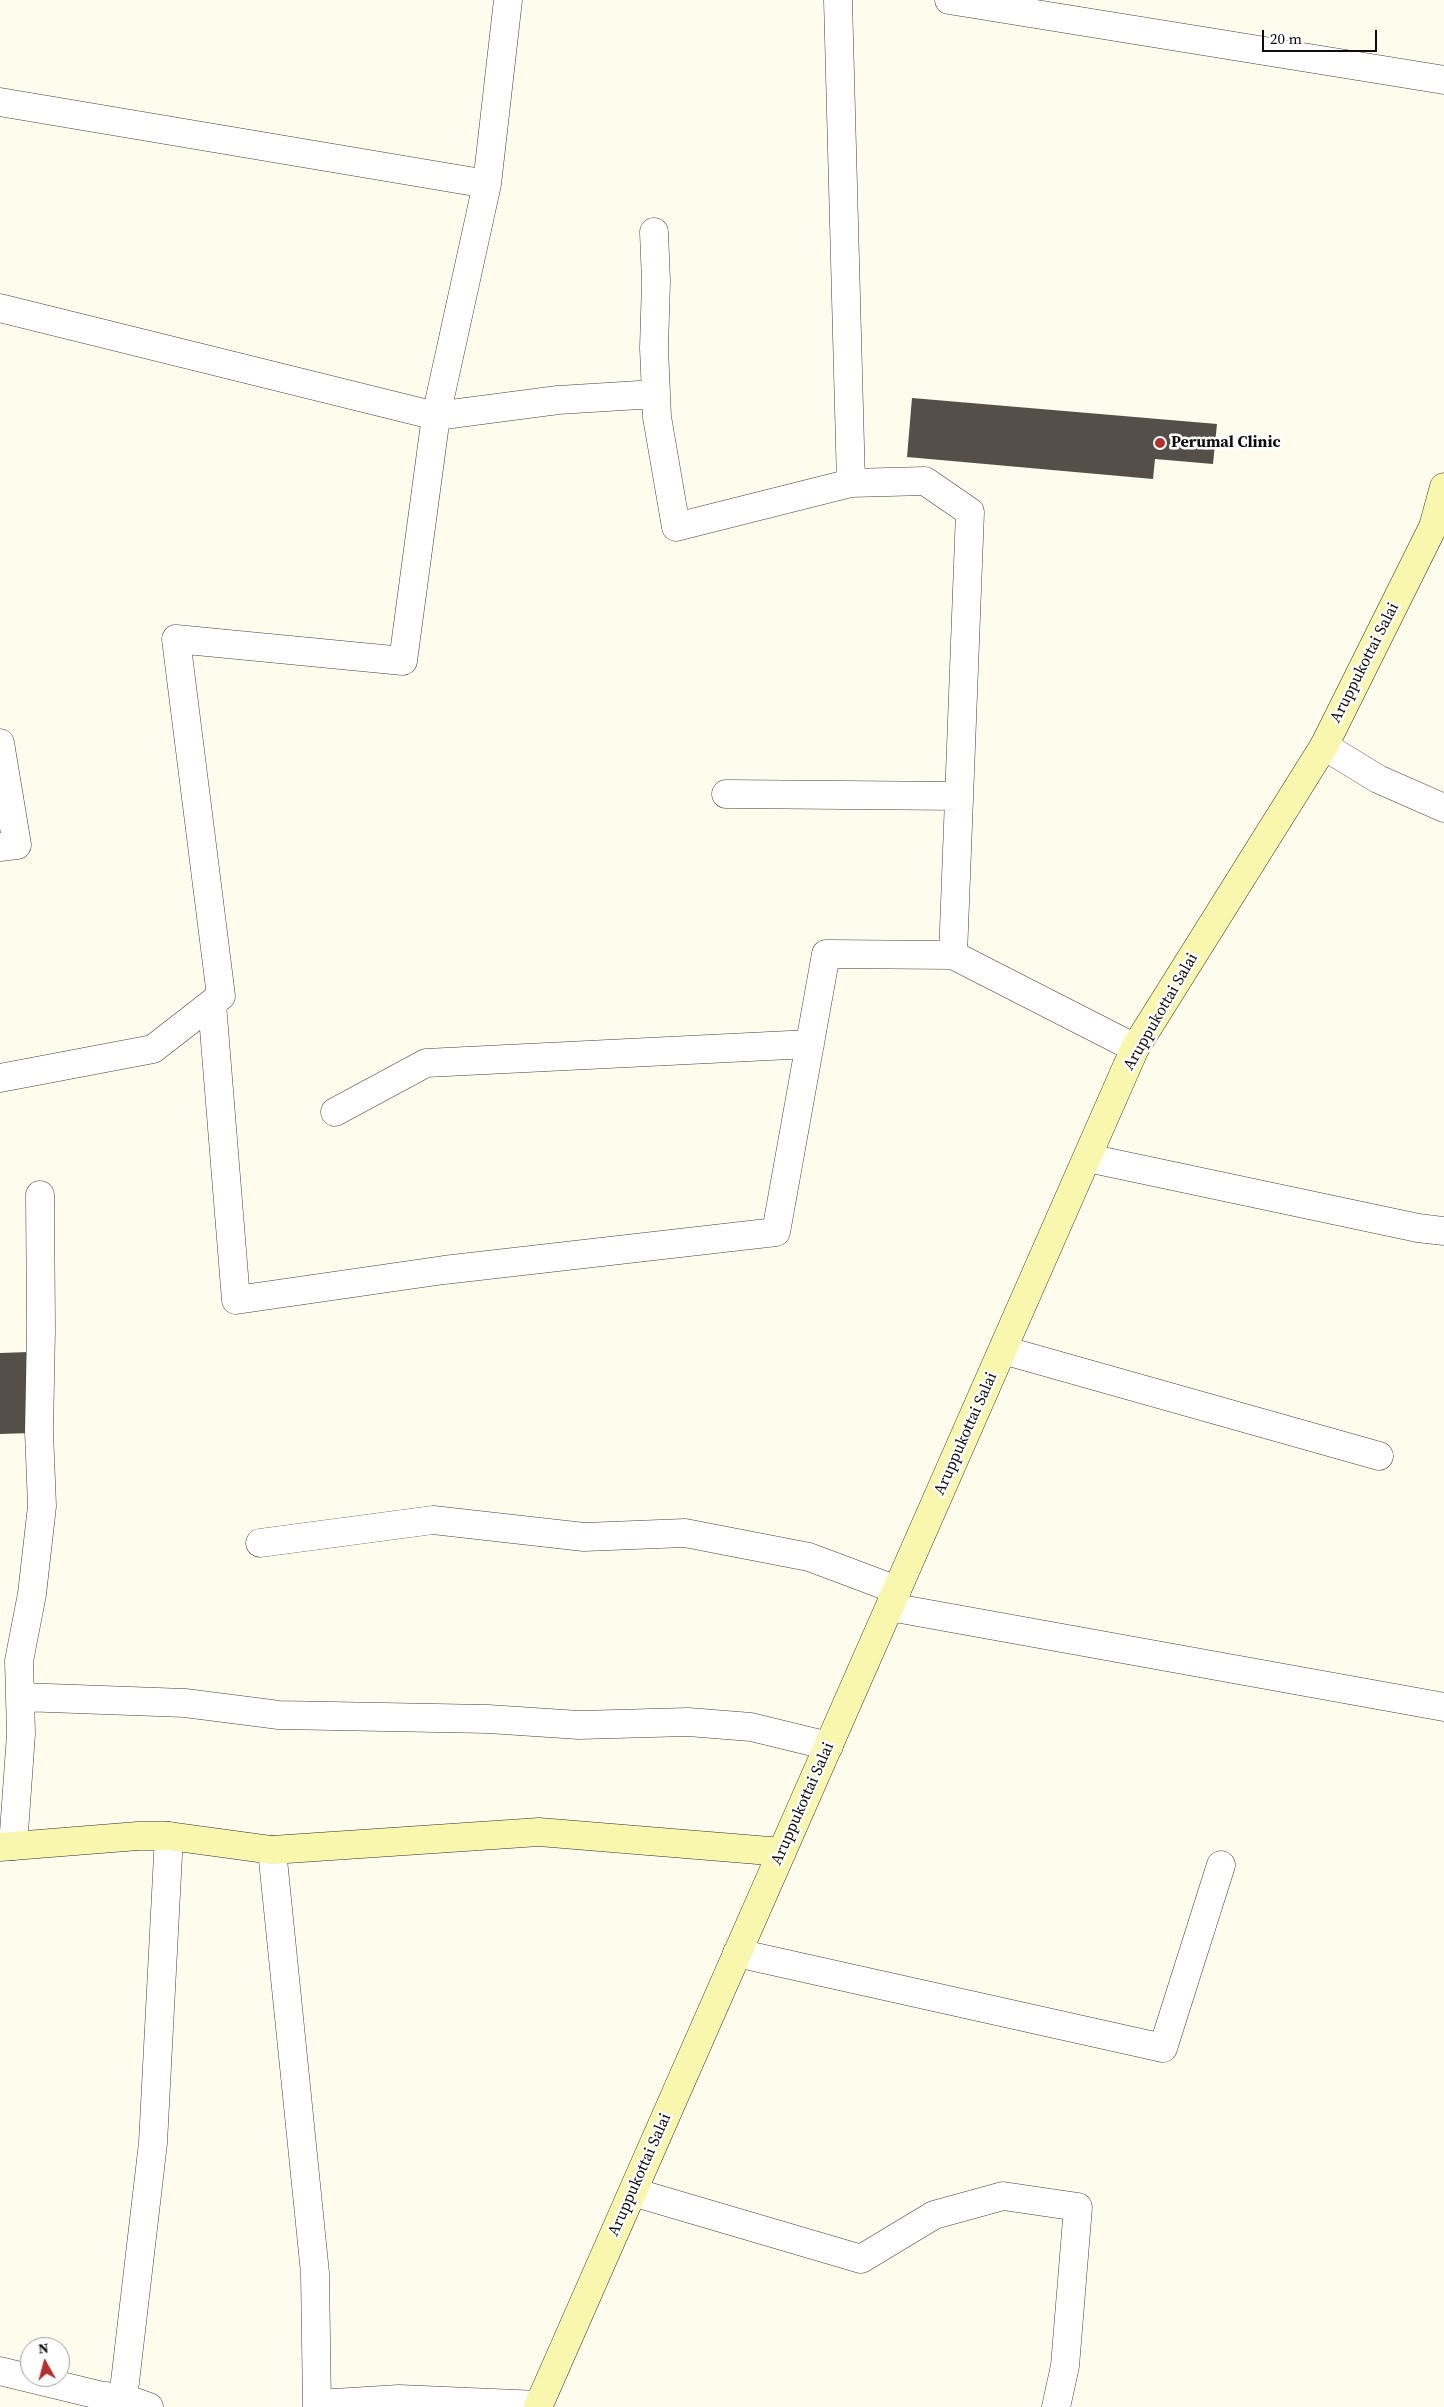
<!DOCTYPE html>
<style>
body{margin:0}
#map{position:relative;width:1444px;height:2407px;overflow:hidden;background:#fefced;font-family:"Source Serif 4",serif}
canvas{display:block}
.north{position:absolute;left:20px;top:2337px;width:50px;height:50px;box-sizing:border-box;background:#fff;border:1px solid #9e9e9e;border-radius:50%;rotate:353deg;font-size:14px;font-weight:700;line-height:20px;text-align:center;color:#0d0d0d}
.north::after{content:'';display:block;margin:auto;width:18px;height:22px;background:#b3302e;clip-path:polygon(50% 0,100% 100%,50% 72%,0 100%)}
.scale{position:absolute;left:1262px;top:30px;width:115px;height:22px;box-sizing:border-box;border:2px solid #0d0d0d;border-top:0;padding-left:6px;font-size:15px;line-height:18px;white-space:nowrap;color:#0d0d0d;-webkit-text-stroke:4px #fff;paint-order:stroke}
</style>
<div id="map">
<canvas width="1444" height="2407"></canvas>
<div class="north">N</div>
<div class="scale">20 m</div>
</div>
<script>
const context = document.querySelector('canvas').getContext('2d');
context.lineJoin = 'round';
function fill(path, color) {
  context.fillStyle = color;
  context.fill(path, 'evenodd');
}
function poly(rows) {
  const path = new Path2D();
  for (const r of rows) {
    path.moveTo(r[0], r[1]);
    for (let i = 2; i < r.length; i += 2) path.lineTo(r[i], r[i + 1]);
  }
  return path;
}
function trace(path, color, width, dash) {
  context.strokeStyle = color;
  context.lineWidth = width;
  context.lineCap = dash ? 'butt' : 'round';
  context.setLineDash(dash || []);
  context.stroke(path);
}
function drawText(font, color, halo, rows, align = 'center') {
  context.font = font + ' "Source Serif 4",serif';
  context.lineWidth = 5;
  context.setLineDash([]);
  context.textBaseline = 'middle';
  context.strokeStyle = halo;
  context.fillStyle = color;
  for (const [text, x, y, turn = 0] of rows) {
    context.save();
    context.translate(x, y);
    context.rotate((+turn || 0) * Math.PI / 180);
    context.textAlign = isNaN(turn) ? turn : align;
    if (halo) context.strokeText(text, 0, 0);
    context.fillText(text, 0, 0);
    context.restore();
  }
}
fill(poly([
 [912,398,1217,424,1213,464,1155,459,1153,479,907,457],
 [29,1352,31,1433,0,1434,0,1353]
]), '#554f4a');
const minor = poly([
 [838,0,851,483],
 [949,0,1444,80],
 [0,102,487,184],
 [654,232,656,281,654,348,657,417,676,527,851,483,925,481,970,512,953,955],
 [0,308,436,416,558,400,656,394],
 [0,743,17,845,0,847],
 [1324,746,1378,779,1444,808],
 [726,794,959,796],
 [212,1004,236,1300,444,1270,776,1232,826,954,953,955,1135,1048],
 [0,1078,153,1049,221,996,176,639,403,661,436,416,487,184,508,0],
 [335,1112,426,1063,810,1044],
 [1088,1158,1418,1228,1444,1231],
 [1003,1350,1379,1456],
 [260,1543,433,1520,584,1537,685,1533,809,1557,897,1590],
 [890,1607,1444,1707],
 [21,1697,185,1703,279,1715,488,1719,579,1725,688,1722,751,1727,829,1746],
 [13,1846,21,1734,19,1661,32,1594,42,1506,39,1431,41,1330,40,1195],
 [272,1850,315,2273,317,2407],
 [737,1953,1163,2048,1221,1865],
 [633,2192,861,2259,934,2215,1003,2196,1078,2207,1065,2366,1056,2407],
 [0,2371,103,2396],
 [106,2396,129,2400,149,2407],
 [123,2399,153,2143,169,1836],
 [318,2404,399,2399,539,2405]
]);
const secondary = poly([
 [0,1847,138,1836,169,1836,272,1850,539,1832,782,1852],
 [538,2407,1135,1048,1324,746,1433,527,1444,487]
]);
trace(minor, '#404040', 29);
trace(secondary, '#2f2f2f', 29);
trace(minor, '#fff', 28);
trace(secondary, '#f9f6ad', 28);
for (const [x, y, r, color] of [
 [1160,443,6,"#b3302e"]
]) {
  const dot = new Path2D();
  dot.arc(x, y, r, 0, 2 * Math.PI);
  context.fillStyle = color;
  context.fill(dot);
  trace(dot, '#fff', 2);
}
drawText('bold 16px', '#0d0d0d', '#fff', [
 ["Perumal Clinic",1171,443]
], 'left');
drawText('16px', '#0d0d0d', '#fff', [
 ["Aruppukottai Salai",1365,663,-63],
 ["Aruppukottai Salai",1161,1012,-60],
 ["Aruppukottai Salai",966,1434,-66],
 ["Aruppukottai Salai",803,1804,-66],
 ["Aruppukottai Salai",640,2175,-66]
]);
</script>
